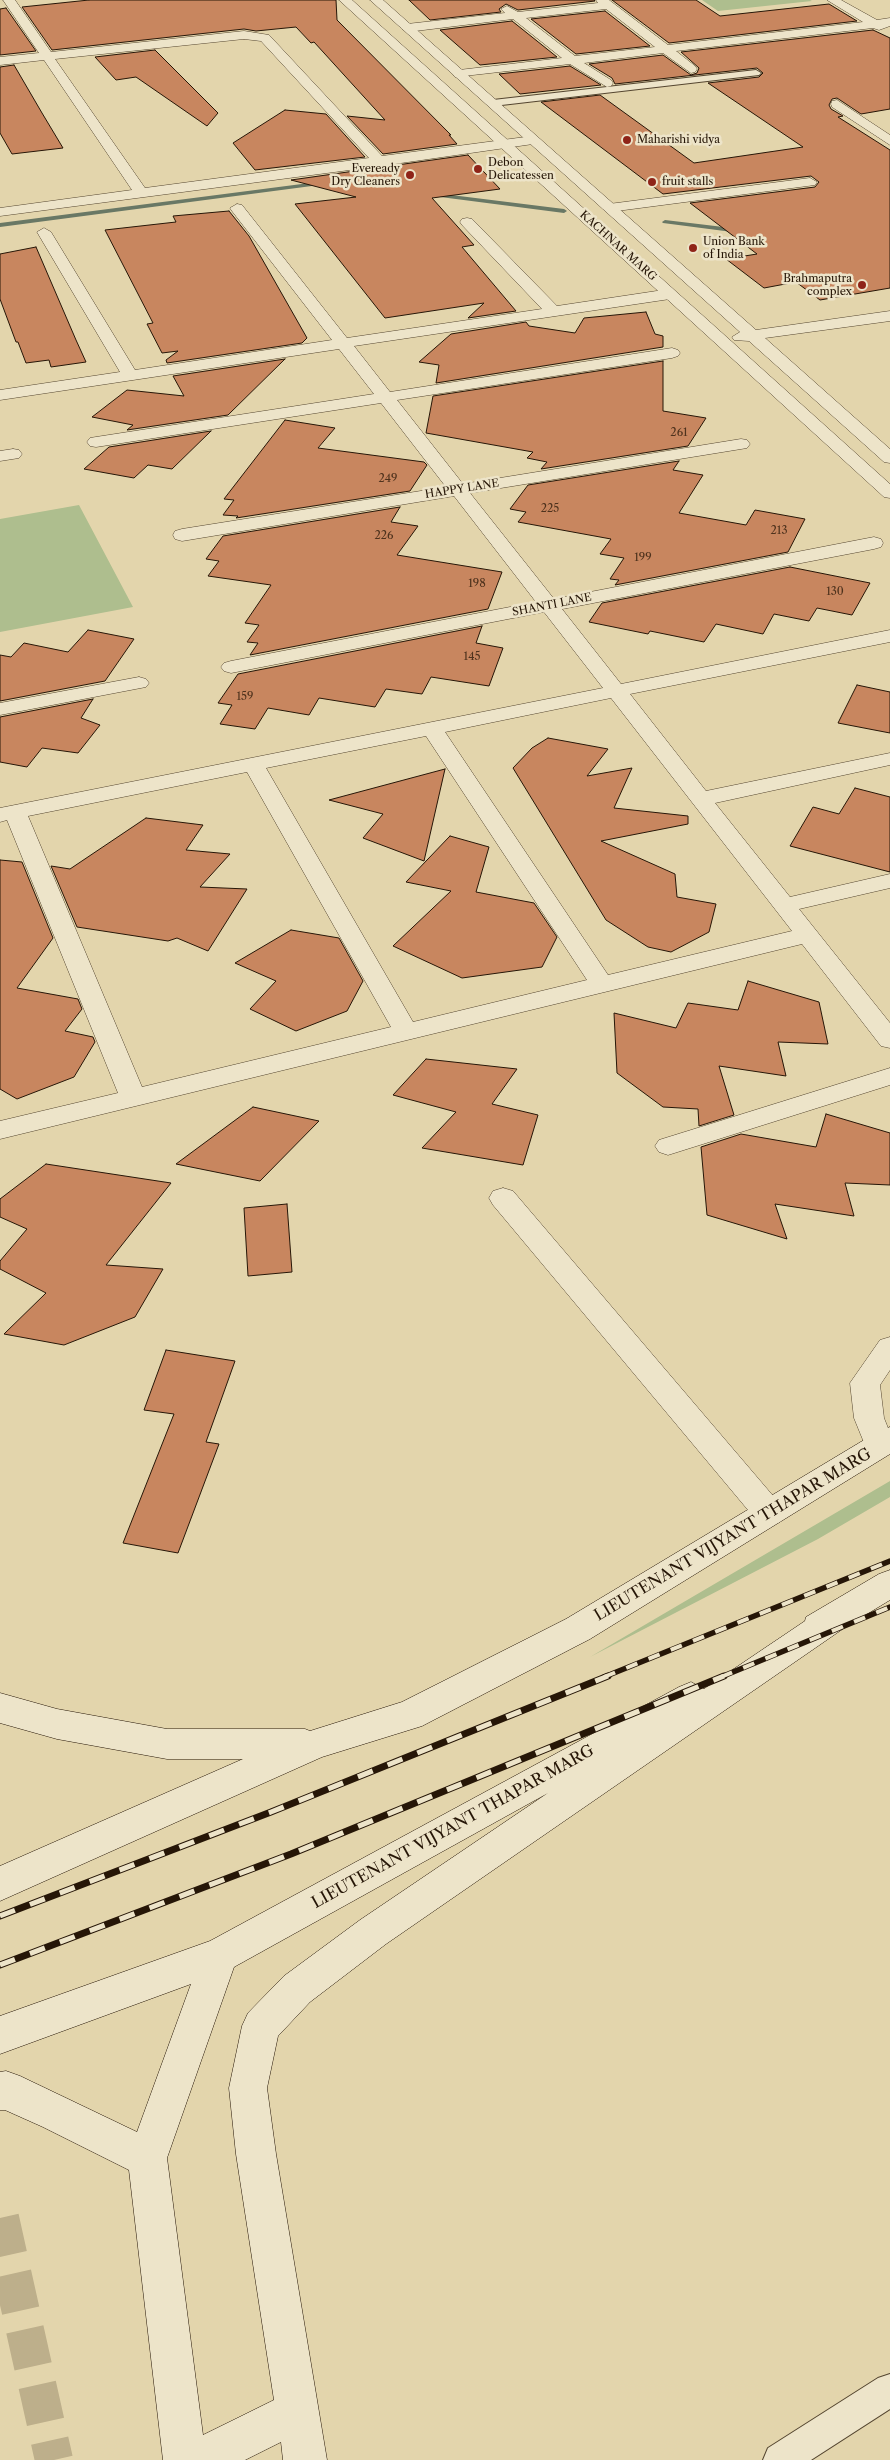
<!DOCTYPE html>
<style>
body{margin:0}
canvas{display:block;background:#e3d5ac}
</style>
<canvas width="890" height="2460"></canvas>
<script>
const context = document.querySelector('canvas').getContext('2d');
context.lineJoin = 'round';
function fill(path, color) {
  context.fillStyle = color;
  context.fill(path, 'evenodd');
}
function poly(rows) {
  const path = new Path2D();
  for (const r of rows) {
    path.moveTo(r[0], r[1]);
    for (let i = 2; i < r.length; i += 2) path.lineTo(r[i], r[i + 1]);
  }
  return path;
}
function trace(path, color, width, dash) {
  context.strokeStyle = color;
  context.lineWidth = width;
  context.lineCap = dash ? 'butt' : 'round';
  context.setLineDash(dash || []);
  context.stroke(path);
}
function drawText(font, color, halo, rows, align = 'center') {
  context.font = font + ' "Libre Caslon Text",serif';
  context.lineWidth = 5;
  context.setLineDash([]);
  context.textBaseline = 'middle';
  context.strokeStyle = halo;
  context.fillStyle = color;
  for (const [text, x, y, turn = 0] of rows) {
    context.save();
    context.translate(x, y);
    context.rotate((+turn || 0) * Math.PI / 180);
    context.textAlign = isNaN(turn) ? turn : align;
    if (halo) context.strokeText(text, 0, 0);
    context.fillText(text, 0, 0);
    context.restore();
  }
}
fill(poly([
 [702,0,810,0,812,1,718,11],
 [79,505,133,607,0,632,0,519],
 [890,1481,890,1497,818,1539,590,1657]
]), '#aebe8e');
fill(poly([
 [325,181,327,184,0,227,0,223,325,181],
 [427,192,564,209,567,211,564,213,425,195,427,192],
 [665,220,740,229,743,231,740,233,663,223,662,222,665,220]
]), '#697865');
const building = poly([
 [89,0,336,0,337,20,451,135,449,135,457,144,383,154,347,116,385,120,314,42,311,43,296,27,256,31,244,29,52,50,22,7,89,0],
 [409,0,594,0,595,1,518,10,506,4,499,9,501,12,430,20,409,0],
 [612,0,696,0,720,16,829,4,857,21,669,43,612,0],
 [6,8,36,51,0,55,0,9,6,8],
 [605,11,650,46,576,54,531,19,605,11],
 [512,21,557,57,480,65,440,30,512,21],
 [873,30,890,38,890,109,861,114,837,98,832,99,829,105,831,109,843,116,838,117,890,150,890,288,820,300,796,282,764,288,726,259,757,254,690,203,815,187,819,182,811,176,663,194,541,102,600,95,694,163,803,147,708,83,759,77,763,73,757,68,615,84,612,78,589,64,663,55,691,75,697,73,699,68,681,52,873,30],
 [155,50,218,113,207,126,136,77,116,80,95,57,155,50],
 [14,65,42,113,63,148,12,154,0,133,0,67,14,65],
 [570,66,601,85,520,94,499,74,570,66],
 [285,110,326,114,365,157,255,170,233,143,285,110],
 [468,155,500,189,432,198,474,245,462,247,516,311,468,318,484,303,385,318,295,204,356,197,291,180,468,155],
 [229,211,249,236,307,338,302,343,167,363,166,360,178,351,162,353,147,324,153,323,105,230,176,222,173,216,229,211],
 [36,247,76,340,86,362,51,367,49,360,26,363,18,342,16,342,0,299,0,254,36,247],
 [646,312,655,334,663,336,663,347,436,383,439,365,419,362,451,334,526,322,529,326,575,333,584,318,646,312],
 [285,359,228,415,127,430,133,425,92,417,127,390,184,396,173,376,285,359],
 [663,361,663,411,706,418,688,446,541,469,547,462,527,458,533,452,426,433,433,396,663,361],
 [285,420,335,428,318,448,424,462,427,465,410,491,236,518,238,516,223,515,234,500,224,499,285,420],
 [211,431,172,469,148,465,134,478,84,469,109,447,211,431],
 [679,461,673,470,703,475,679,513,746,525,755,510,805,519,788,552,615,585,619,580,610,579,624,558,600,554,611,539,518,522,526,512,510,509,528,485,679,461],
 [400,507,391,522,418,526,397,555,502,572,488,609,250,655,258,643,247,642,259,625,245,623,271,585,208,576,219,561,206,559,223,536,400,507],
 [790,567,870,583,852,615,817,608,809,621,774,614,763,634,716,624,704,642,650,631,648,634,589,622,602,603,790,567],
 [482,626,476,643,503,648,489,686,431,677,422,694,386,689,375,707,319,698,309,715,268,708,255,729,220,724,232,705,218,703,238,674,482,626],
 [88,630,134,639,105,681,0,701,0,655,11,657,24,643,68,652,88,630],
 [857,685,890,692,890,733,838,723,857,685],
 [93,699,81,718,100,725,78,753,42,748,27,767,0,762,0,717,93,699],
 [548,738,608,749,587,776,632,768,614,808,688,816,688,824,601,841,675,874,677,897,716,904,709,932,671,952,648,947,606,920,513,768,532,748,548,738],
 [445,769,424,861,363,838,383,814,329,800,445,769],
 [855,788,890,797,890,872,790,846,813,807,839,814,855,788],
 [146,818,203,825,186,850,230,854,200,887,247,889,208,951,177,938,168,941,77,927,51,866,70,869,146,818],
 [450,836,489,847,476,892,534,903,557,937,542,967,462,978,393,946,451,891,406,882,450,836],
 [0,860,22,862,53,938,17,988,78,999,82,1009,65,1031,93,1037,95,1042,74,1077,17,1099,0,1089,0,860],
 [291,930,339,938,363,981,347,1011,296,1031,250,1009,276,981,235,963,291,930],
 [748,981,819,1002,828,1044,778,1042,786,1076,719,1066,734,1115,699,1126,698,1109,663,1107,617,1073,614,1013,676,1028,688,1003,738,1010,748,981],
 [426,1059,517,1069,492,1104,538,1115,523,1165,422,1148,456,1112,393,1095,426,1059],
 [253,1107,319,1121,260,1181,176,1164,253,1107],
 [826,1114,890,1133,890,1185,845,1183,854,1216,775,1204,787,1239,707,1215,701,1147,741,1134,816,1147,826,1114],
 [46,1164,171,1183,106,1265,163,1269,135,1317,64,1345,4,1334,46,1293,0,1269,0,1261,27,1229,0,1217,0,1199,46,1164],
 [287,1204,292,1272,248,1276,244,1208,287,1204],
 [166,1350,235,1361,206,1442,219,1444,178,1553,123,1543,174,1414,144,1410,166,1350]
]);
fill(building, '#c8865f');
trace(building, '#261607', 1);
trace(poly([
 [0,2218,54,2460]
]), '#bdaf8b', 38, [38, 19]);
const service = poly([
 [756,70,761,73,759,75,493,106,488,103,493,100,756,70],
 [890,2374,890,2409,811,2460,763,2460,768,2448,878,2378,890,2374]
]);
const minor = poly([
 [3,0,15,0,51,52,244,31,269,35,382,156,533,136,540,140,533,144,380,166,0,216,0,208,132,190,44,60,0,65,0,57,39,53,3,0],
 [244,39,261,41,369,158,145,188,55,59,244,39],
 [596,0,609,0,668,45,863,22,827,0,841,0,877,20,890,18,890,26,879,30,873,28,676,51,695,66,697,69,695,72,691,73,663,53,584,63,611,80,613,83,611,86,607,87,570,64,455,77,453,74,455,71,459,70,562,58,513,19,407,32,401,28,407,24,505,13,501,9,507,6,518,12,598,3,596,0],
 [606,9,655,47,575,56,526,18,606,9],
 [837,100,890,135,890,145,832,107,831,104,832,101,837,100],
 [810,178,817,182,815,185,609,212,602,208,609,204,810,178],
 [237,204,242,205,347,338,542,309,462,225,460,222,462,219,467,218,472,219,557,306,670,289,675,291,678,294,675,297,670,299,354,346,390,392,672,348,678,350,680,353,678,356,672,358,397,400,463,484,741,439,747,440,750,444,747,448,741,449,470,493,554,599,874,537,881,539,883,543,881,547,874,549,562,609,621,684,890,630,890,642,630,694,706,791,890,753,890,765,715,803,790,897,890,874,890,888,799,909,890,1023,890,1048,881,1046,802,944,0,1139,0,1121,118,1093,7,820,0,822,0,808,603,688,544,612,231,673,224,671,221,667,224,663,231,661,536,602,454,496,182,541,175,539,173,535,175,531,182,529,446,487,381,403,96,447,90,446,87,442,90,438,96,437,374,394,339,349,0,400,0,390,120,372,37,232,44,228,51,232,135,370,332,340,232,211,230,208,237,204],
 [611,698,792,931,608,975,445,732,611,698],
 [426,736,587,980,413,1022,266,768,426,736],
 [247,772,391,1027,142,1087,28,816,247,772],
 [13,449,19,450,22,454,19,458,0,461,0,451,13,449],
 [139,677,146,679,149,683,146,687,0,715,0,703,139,677],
 [890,1068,890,1085,668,1155,659,1152,655,1146,659,1140,890,1068],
 [503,1188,513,1191,780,1504,785,1513,780,1522,769,1526,758,1522,493,1205,489,1198,493,1191,503,1188],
 [890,1337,890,1370,880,1385,884,1418,890,1433,890,1454,880,1457,869,1453,865,1445,854,1418,850,1383,880,1340,890,1337]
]);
const tertiary = poly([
 [339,0,352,0,890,484,890,498,884,497,339,0],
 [370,0,383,0,756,330,890,311,890,321,765,338,890,449,890,463,884,462,749,341,734,340,732,337,740,332,370,0]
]);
const secondary = poly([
 [890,1427,890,1454,590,1639,422,1726,322,1757,0,1901,0,1866,243,1759,167,1759,57,1739,0,1723,0,1693,57,1709,167,1729,305,1729,310,1731,402,1702,566,1619,879,1431,890,1427],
 [890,1570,890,1600,847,1626,386,1944,310,2002,278,2036,267,2088,276,2154,327,2460,283,2460,281,2442,245,2460,163,2460,129,2170,43,2127,5,2110,0,2110,0,2072,6,2071,20,2076,137,2132,191,1984,0,2054,0,2016,210,1941,679,1687,691,1682,704,1689,805,1621,806,1617,879,1574,890,1570],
 [548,1793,360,1920,284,1976,248,2013,242,2026,229,2088,236,2154,274,2400,203,2435,167,2158,234,1967,548,1793]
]);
trace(service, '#554630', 2);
trace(minor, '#554630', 1);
trace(tertiary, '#554630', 1);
trace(secondary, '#261607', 1);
fill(service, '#ede4c9');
fill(minor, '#ede4c9');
fill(tertiary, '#ede4c9');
fill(secondary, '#ede4c9');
const railFar1 = poly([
 [604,1677,890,1561],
 [721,1677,890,1607]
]);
const rail = poly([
 [0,1916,271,1812,608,1676],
 [0,1965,291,1854,724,1676]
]);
trace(railFar1, '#261607', 5.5);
trace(rail, '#261607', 7);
trace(railFar1, '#ede4c9', 4, [12]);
trace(rail, '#ede4c9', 5, [16]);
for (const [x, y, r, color] of [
 [627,140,5,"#8f2418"],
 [478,169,5,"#8f2418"],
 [410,175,5,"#8f2418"],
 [652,182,5,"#8f2418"],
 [693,248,5,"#8f2418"],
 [862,285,5,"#8f2418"]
]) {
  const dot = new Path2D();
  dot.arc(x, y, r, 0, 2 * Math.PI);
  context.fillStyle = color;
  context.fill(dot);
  trace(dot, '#ede4c9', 2);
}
drawText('11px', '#261607', '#ede4c9', [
 ["Maharishi vidya",637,140],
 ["Debon",488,163],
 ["Delicatessen",488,176],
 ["Eveready",400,169,"right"],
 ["Dry Cleaners",400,182,"right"],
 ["fruit stalls",662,182],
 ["Union Bank",703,242],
 ["of India",703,255],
 ["Brahmaputra",852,279,"right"],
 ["complex",852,292,"right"]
], 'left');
drawText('11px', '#261607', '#ede4c9', [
 ["KACHNAR MARG",618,246,42],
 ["HAPPY LANE",462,489,-9],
 ["SHANTI LANE",552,605,-11]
]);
drawText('11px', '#4e321d', null, [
 ["261",679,433],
 ["249",388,479],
 ["225",550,509],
 ["213",779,531],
 ["226",384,536],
 ["199",643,558],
 ["198",477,584],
 ["130",835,592],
 ["145",472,657],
 ["159",245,697]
]);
drawText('16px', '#261607', '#ede4c9', [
 ["LIEUTENANT VIJYANT THAPAR MARG",733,1535,-31],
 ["LIEUTENANT VIJYANT THAPAR MARG",453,1827,-29]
]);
</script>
